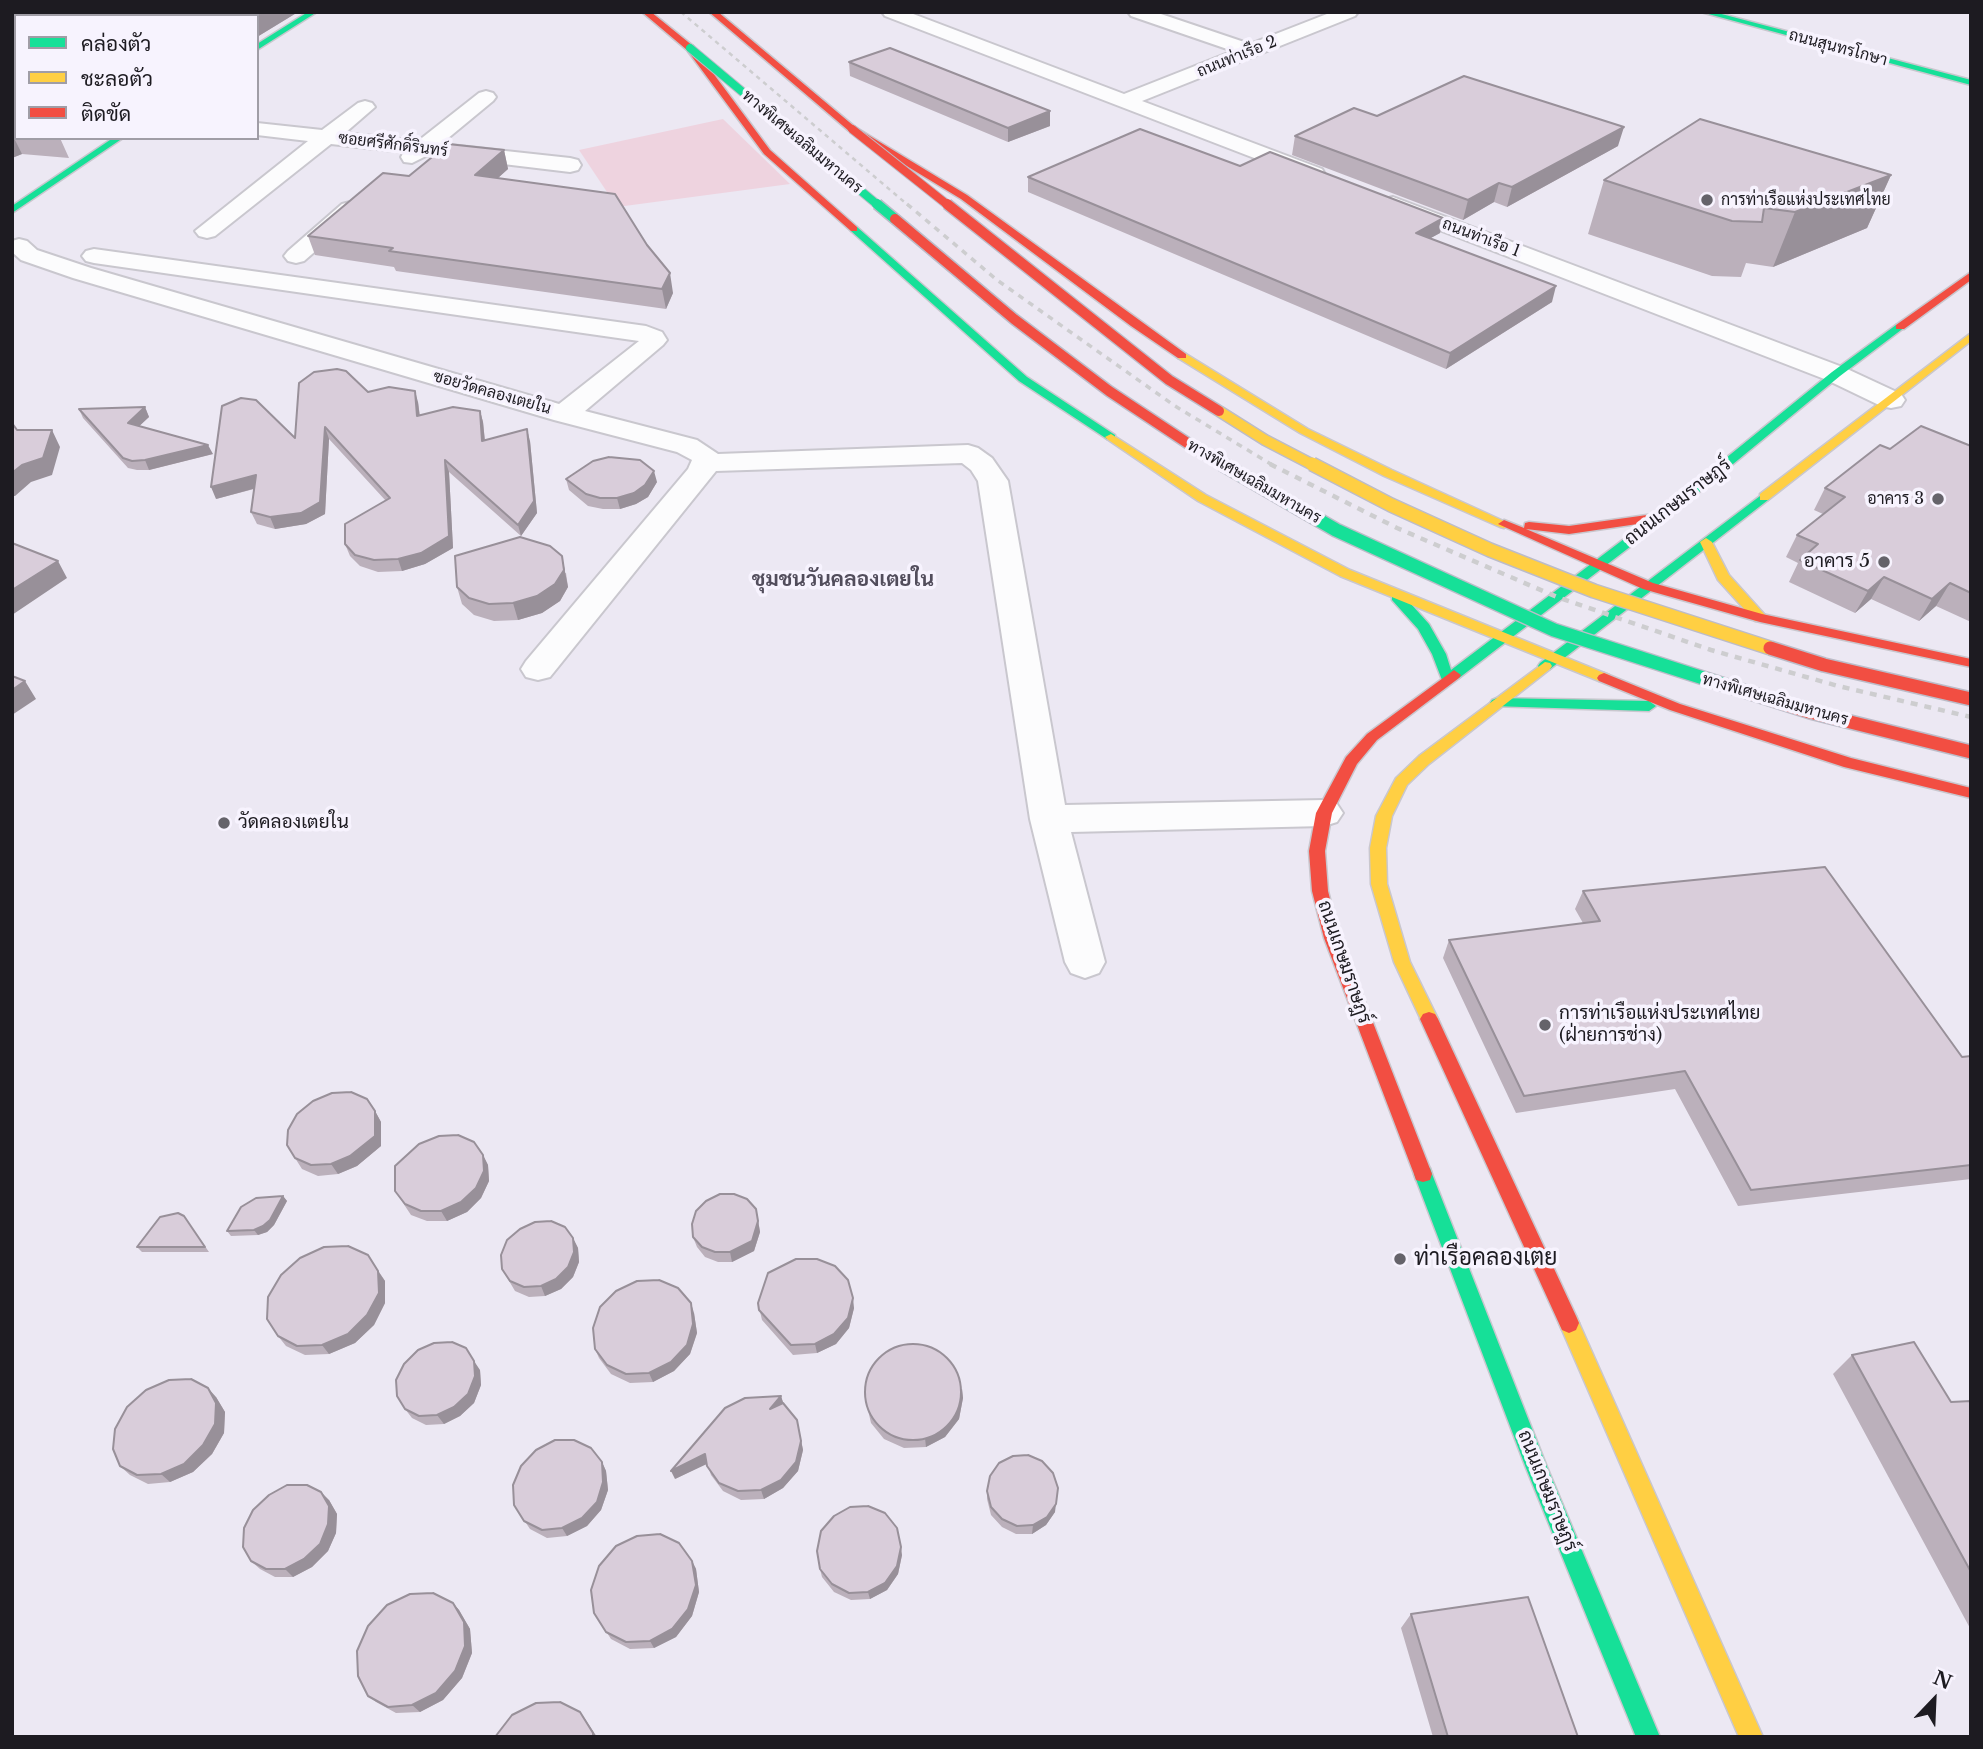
<!DOCTYPE html>
<meta charset="utf-8">
<style>
body{margin:0}
#map{position:relative;width:1983px;height:1749px;overflow:hidden;background:#ece8f3;font-family:"Libre Baskerville",Sarabun,serif}
canvas{display:block}
.frame{position:absolute;inset:0;border:14px solid #1d1b21;pointer-events:none}
.legend{position:absolute;left:14px;top:14px;width:245px;height:126px;box-sizing:border-box;background:#f7f3fe;border:2px solid #a09da6;margin:0;padding:9px 12px;list-style:none;font-size:21px;color:#1d1b21}
.legend li{display:flex;align-items:center;gap:14px;height:35px}
.legend b{width:35px;border:2px solid #a09da6}
.north{position:absolute;left:1899px;top:1665px;width:70px;height:70px;-webkit-text-stroke:5px #f7f3fe;paint-order:stroke;rotate:23deg;font-size:19px;font-weight:700;line-height:28px;text-align:center;color:#1d1b21}
.north::after{content:'';display:block;margin:auto;width:24px;height:32px;background:#1d1b21;clip-path:polygon(50% 0,100% 100%,50% 72%,0 100%)}
</style>
<div id="map">
<canvas width="1983" height="1749"></canvas>
<div class="frame"></div>
<ul class="legend">
<li><b style="height:9px;background:#16e098"></b>คล่องตัว</li>
<li><b style="height:9px;background:#ffcf43"></b>ชะลอตัว</li>
<li><b style="height:9px;background:#f24e42"></b>ติดขัด</li>
</ul>
<div class="north">N</div>
</div>
<script>
const context = document.querySelector('canvas').getContext('2d');
context.lineJoin = 'round';
function fill(path, color) {
  context.fillStyle = color;
  context.fill(path, 'evenodd');
}
function poly(rows) {
  const path = new Path2D();
  for (const r of rows) {
    if (r.length === 3) {
      path.moveTo(r[0] + r[2], r[1]);
      path.arc(r[0], r[1], r[2], 0, 2 * Math.PI);
      continue;
    }
    path.moveTo(r[0], r[1]);
    for (let i = 2; i < r.length; i += 2) path.lineTo(r[i], r[i + 1]);
  }
  return path;
}
function trace(path, color, width, dash) {
  context.strokeStyle = color;
  context.lineWidth = width;
  context.lineCap = dash ? 'butt' : 'round';
  context.setLineDash(dash || []);
  context.stroke(path);
}
function drawText(font, color, halo, rows, align = 'center') {
  context.font = font + ' "Libre Baskerville",Sarabun,serif';
  context.lineWidth = 7;
  context.setLineDash([]);
  context.textBaseline = 'middle';
  context.strokeStyle = halo;
  context.fillStyle = color;
  for (const [text, x, y, turn = 0] of rows) {
    context.save();
    context.translate(x, y);
    context.rotate((+turn || 0) * Math.PI / 180);
    context.textAlign = isNaN(turn) ? turn : align;
    if (halo) context.strokeText(text, 0, 0);
    context.fillText(text, 0, 0);
    context.restore();
  }
}
fill(poly([
 [723,119,790,184,617,207,579,150]
]), '#eed3df');
const street = poly([
 [882,12,908,12,1124,94,1233,51,1131,16,1128,12,1155,12,1250,44,1332,12,1358,12,1355,16,1142,101,1322,169,1325,174,1322,179,1314,181,885,16,882,12],
 [486,91,493,93,496,97,493,101,441,144,570,158,578,160,581,165,578,170,570,172,428,155,412,163,404,162,401,157,404,152,331,144,215,236,207,238,199,236,195,231,308,141,257,135,257,123,322,130,358,103,365,101,372,103,375,107,345,133,418,141,479,93,486,91],
 [1393,197,1845,368,1901,394,1905,400,1901,406,1891,408,1881,406,1827,380,1385,209,1382,204,1385,199,1393,197],
 [350,202,358,204,361,209,358,214,304,261,296,263,288,261,284,256,288,251,342,204,350,202],
 [19,239,27,241,37,250,91,268,559,404,639,341,94,263,86,261,82,256,86,251,94,249,646,326,662,332,667,340,663,345,585,411,697,440,718,454,968,445,978,448,992,458,1008,481,1065,805,1324,800,1337,804,1343,813,1337,822,1324,826,1071,832,1105,962,1099,973,1085,978,1071,973,1065,962,1030,819,978,481,971,470,962,463,716,471,550,677,538,680,526,677,521,669,526,661,688,469,692,460,677,452,554,420,73,278,21,260,12,252,12,241,19,239]
]);
const fast = poly([
 [308,12,317,12,257,50,257,44,308,12],
 [1701,12,1714,12,1971,80,1971,85,1701,12],
 [113,138,123,138,12,213,12,206,113,138],
 [851,227,857,227,1027,377,1115,435,1115,439,1107,439,1019,381,851,231,851,227],
 [1896,325,1905,327,1840,376,1665,520,1459,678,1442,680,1432,654,1418,629,1392,600,1392,594,1402,594,1429,624,1446,654,1451,670,1657,514,1832,372,1896,325],
 [1764,493,1770,497,1768,500,1550,669,1540,669,1538,666,1540,663,1764,493],
 [1497,698,1649,701,1656,706,1649,711,1492,706,1490,703,1492,700,1497,698],
 [1423,1166,1430,1168,1432,1174,1547,1467,1660,1737,1636,1737,1526,1468,1414,1174,1416,1168,1423,1166]
]);
const slow = poly([
 [1971,333,1971,341,1768,500,1760,500,1760,494,1971,333],
 [1178,354,1186,354,1308,429,1392,470,1510,524,1504,528,1500,527,1384,476,1300,433,1178,358,1178,354],
 [1111,434,1206,495,1350,570,1609,675,1611,678,1609,681,1599,681,1340,576,1198,501,1107,439,1105,437,1111,434],
 [1706,538,1712,542,1729,575,1765,615,1765,621,1755,621,1718,580,1700,542,1706,538],
 [1545,662,1550,663,1552,666,1550,669,1429,764,1407,785,1392,816,1386,848,1387,884,1410,962,1438,1019,1435,1024,1429,1026,1423,1024,1394,962,1371,884,1370,848,1376,816,1396,778,1419,756,1545,662],
 [1569,1313,1576,1316,1763,1737,1739,1737,1559,1323,1562,1316,1569,1313]
]);
const jam = poly([
 [642,12,651,12,693,46,770,150,857,227,857,231,851,231,764,154,687,50,642,12],
 [709,12,718,12,855,127,967,195,1186,354,1186,358,1178,358,1131,326,961,199,849,131,709,12],
 [1971,272,1971,280,1904,329,1896,329,1896,325,1971,272],
 [1661,513,1665,514,1665,520,1569,534,1526,529,1653,583,1762,614,1971,659,1971,667,1760,622,1643,589,1498,524,1504,520,1524,528,1525,523,1529,522,1569,526,1661,513],
 [1454,670,1461,675,1459,678,1377,740,1357,764,1332,813,1325,851,1328,891,1340,938,1432,1174,1430,1180,1423,1182,1416,1180,1414,1174,1324,938,1312,891,1309,851,1316,813,1346,757,1367,734,1454,670],
 [1604,673,1680,704,1851,758,1971,788,1971,798,1844,767,1670,710,1599,681,1597,678,1599,675,1604,673],
 [1429,1012,1435,1014,1438,1019,1576,1316,1579,1323,1576,1330,1569,1333,1562,1330,1420,1019,1423,1014,1429,1012]
]);
trace(street, '#c9c7ce', 4);
trace(fast, '#c9c7ce', 3);
trace(slow, '#c9c7ce', 3);
trace(jam, '#c9c7ce', 3);
fill(street, '#fcfcfd');
fill(fast, '#16e098');
fill(slow, '#ffcf43');
fill(jam, '#f24e42');
trace(poly([
 [681,12,909,206]
]), '#cdcdcf', 2.5, [4.5, 4.5]);
trace(poly([
 [907,204,997,280,1175,406,1274,466]
]), '#cdcdcf', 3.5, [6, 6]);
trace(poly([
 [1270,464,1397,528,1557,597,1711,650,1838,686,1971,717]
]), '#cdcdcf', 4.5, [7, 7]);
const fastBridgeFar2 = poly([
 [690,48,879,206]
]);
const fastBridgeFar1 = poly([
 [877,204,895,219],
 [1198,450,1225,466]
]);
const fastBridge = poly([
 [1222,464,1336,530,1554,630,1725,685]
]);
const slowBridgeFar1 = poly([
 [1219,411,1265,440,1315,466]
]);
const slowBridge = poly([
 [1312,464,1391,505,1490,550,1594,591,1770,648]
]);
const jamBridgeFar2 = poly([
 [852,129,949,206]
]);
const jamBridgeFar1 = poly([
 [947,204,1169,380,1219,411],
 [895,219,1014,319,1109,391,1198,450]
]);
const jamBridge = poly([
 [1770,648,1824,665,1971,699],
 [1725,685,1810,712,1971,752]
]);
trace(fastBridgeFar2, '#bcbcc8', 10, []);
trace(fastBridgeFar1, '#bcbcc8', 13, []);
trace(fastBridge, '#bcbcc8', 16, []);
trace(slowBridgeFar1, '#bcbcc8', 13, []);
trace(slowBridge, '#bcbcc8', 16, []);
trace(jamBridgeFar2, '#bcbcc8', 10, []);
trace(jamBridgeFar1, '#bcbcc8', 13, []);
trace(jamBridge, '#bcbcc8', 16, []);
trace(fastBridgeFar2, '#16e098', 8);
trace(fastBridgeFar1, '#16e098', 10);
trace(fastBridge, '#16e098', 13);
trace(slowBridgeFar1, '#ffcf43', 10);
trace(slowBridge, '#ffcf43', 13);
trace(jamBridgeFar2, '#f24e42', 8);
trace(jamBridgeFar1, '#f24e42', 10);
trace(jamBridge, '#f24e42', 13);
fill(poly([
 [12,12,298,12,257,37,257,16,16,16,16,65,15,66,16,138,60,138,69,158,22,154,12,158],
 [849,62,1050,111,1050,126,1008,142,850,76],
 [1377,116,1618,146,1507,207,1494,202,1463,220,1292,155,1295,136],
 [504,150,508,169,498,178,673,293,666,309,396,271,394,267,315,255,308,236,409,176],
 [1240,166,1443,218,1440,233,1430,238,1552,302,1446,369,1028,192,1028,177],
 [1891,175,1867,228,1773,267,1746,263,1741,277,1712,276,1588,234,1604,180],
 [368,392,418,402,420,416,480,411,483,422,485,441,530,441,537,513,521,536,449,472,453,548,425,564,402,571,378,572,360,566,350,556,345,544,386,501,329,439,325,514,306,524,275,529,257,524,251,512,254,489,216,499,295,438],
 [145,407,149,417,139,426,213,454,149,470,137,470,128,468,83,418,79,409],
 [1971,446,1971,622,1936,606,1919,621,1871,599,1855,613,1789,582,1798,563,1786,557,1797,535,1823,514,1814,510,1825,488,1890,449],
 [566,479,657,482,648,497,636,504,620,509,603,509,588,506,569,490],
 [566,573,568,587,560,601,542,613,518,620,494,621,474,615,462,604,457,587],
 [1583,891,1962,1057,1971,1056,1971,1179,1738,1206,1675,1089,1516,1113,1443,958,1449,940,1583,923,1575,909],
 [375,1111,381,1122,381,1146,357,1166,338,1174,318,1176,302,1169,295,1158],
 [483,1155,488,1165,489,1181,481,1198,467,1212,447,1221,427,1221,411,1215,395,1191],
 [283,1196,287,1201,274,1225,267,1232,258,1235,231,1236,227,1231],
 [184,1216,209,1252,142,1252,137,1247],
 [758,1219,760,1232,754,1251,732,1262,718,1262,705,1257,697,1247,693,1237],
 [573,1238,578,1248,579,1262,573,1277,561,1289,545,1296,529,1297,515,1291,502,1269],
 [368,1255,385,1281,385,1303,374,1325,355,1343,329,1354,305,1355,286,1346,278,1336],
 [758,1303,854,1308,849,1328,836,1344,817,1353,793,1355,762,1320],
 [694,1313,697,1333,690,1354,674,1371,653,1382,630,1383,611,1374,599,1358,595,1349],
 [1852,1355,1951,1402,1971,1401,1971,1630,1833,1374],
 [480,1370,481,1385,474,1403,460,1416,444,1424,426,1425,412,1418,405,1409],
 [962,1389,963,1398,959,1419,945,1437,926,1447,904,1448,884,1439,871,1423,864,1393],
 [781,1396,783,1403,797,1420,803,1450,798,1471,783,1488,764,1499,741,1500,723,1491,711,1475,707,1463,675,1479],
 [216,1397,225,1412,224,1433,212,1454,193,1472,170,1482,148,1484,130,1475,120,1466],
 [602,1462,606,1471,608,1490,601,1510,587,1526,567,1536,547,1538,530,1529,514,1505],
 [987,1491,1055,1512,1046,1525,1032,1534,1016,1534,1002,1527,991,1515,987,1499],
 [329,1500,337,1514,336,1533,328,1551,312,1567,293,1577,275,1577,260,1569,251,1561],
 [902,1555,898,1574,887,1590,870,1599,851,1600,834,1592,822,1577,820,1569],
 [692,1561,696,1569,699,1592,692,1616,676,1637,654,1648,630,1649,611,1639,594,1613],
 [453,1603,459,1610,470,1629,472,1653,462,1678,443,1700,420,1712,396,1713,376,1702,368,1696],
 [1411,1614,1578,1737,1433,1737,1401,1628]
]), '#bbb0bb');
fill(poly([
 [265,12,298,12,257,37,257,16],
 [16,43,16,65,13,67,12,45],
 [1050,111,1050,126,1008,142,1008,128],
 [1624,127,1618,146,1507,207,1512,187],
 [12,136,13,136,22,154,12,158],
 [504,150,508,169,480,194,475,175],
 [1891,175,1867,228,1773,267,1795,212],
 [1499,183,1494,202,1463,220,1468,200],
 [1443,218,1440,233,1413,248,1416,233],
 [670,273,673,293,666,309,662,289],
 [1556,286,1552,302,1446,369,1450,353],
 [415,391,418,402,421,428,417,416],
 [145,407,149,417,133,432,128,423],
 [480,411,483,422,486,453,482,441],
 [325,427,329,439,325,514,306,524,275,529,270,517],
 [527,429,530,441,537,513,521,536,518,525],
 [52,430,60,447,52,475,31,482,15,496,12,496,12,473],
 [208,445,213,454,149,470,145,460],
 [445,460,449,472,453,548,425,564,402,571,398,559],
 [654,471,657,482,648,497,636,504,620,509,617,498],
 [256,475,260,487,216,499,211,487],
 [562,556,568,587,560,601,542,613,518,620,513,603],
 [58,561,67,578,12,615,12,590],
 [1884,577,1871,599,1855,613,1868,591],
 [1950,583,1936,606,1919,621,1932,599],
 [25,681,36,699,12,715,12,690],
 [375,1111,381,1122,381,1146,357,1166,338,1174,331,1164],
 [483,1155,488,1165,489,1181,481,1198,467,1212,447,1221,441,1211],
 [283,1196,287,1201,274,1225,267,1232,258,1235,254,1230],
 [756,1209,760,1232,754,1251,732,1262,730,1252],
 [573,1238,578,1248,579,1262,573,1277,561,1289,545,1296,541,1286],
 [378,1271,385,1281,385,1303,374,1325,355,1343,329,1354,322,1345],
 [853,1298,854,1308,849,1328,836,1344,817,1353,815,1344],
 [691,1303,694,1313,697,1333,690,1354,674,1371,653,1382,649,1373],
 [474,1361,480,1370,481,1385,474,1403,460,1416,444,1424,437,1415],
 [208,1388,216,1397,225,1412,224,1433,212,1454,193,1472,170,1482,161,1474],
 [962,1389,963,1398,959,1419,945,1437,926,1447,925,1438],
 [781,1396,784,1405,770,1409],
 [797,1420,803,1450,798,1471,783,1488,764,1499,761,1490],
 [705,1454,709,1463,675,1479,671,1471],
 [602,1462,606,1471,608,1490,601,1510,587,1526,567,1536,562,1528],
 [1058,1488,1055,1512,1046,1525,1032,1534,1033,1525],
 [321,1492,329,1500,337,1514,336,1533,328,1551,312,1567,293,1577,285,1569],
 [901,1547,902,1555,898,1574,887,1590,870,1599,868,1592],
 [692,1561,696,1569,699,1592,692,1616,676,1637,654,1648,650,1641],
 [453,1603,459,1610,470,1629,472,1653,462,1678,443,1700,420,1712,412,1705],
 [580,1712,585,1719,597,1737,593,1737]
]), '#989099');
const building = poly([
 [12,12,265,12,257,16,16,16,16,43,12,45,12,12],
 [890,48,1050,111,1008,128,849,62,890,48],
 [12,62,16,67,16,136,12,136,12,62],
 [1464,76,1624,127,1512,187,1499,183,1468,200,1295,136,1354,108,1377,116,1464,76],
 [1700,119,1891,175,1795,212,1764,208,1762,222,1732,221,1604,180,1700,119],
 [1140,129,1240,166,1270,152,1443,218,1416,233,1556,286,1450,353,1028,177,1140,129],
 [448,144,504,150,475,175,615,194,647,245,670,273,662,289,389,251,393,248,308,236,383,173,409,176,448,144],
 [337,369,346,371,368,392,389,387,415,391,417,416,453,407,480,411,482,441,527,429,534,501,518,525,445,460,449,536,421,553,398,559,374,560,355,555,345,544,345,524,390,498,325,427,320,502,301,513,270,517,251,512,256,475,211,487,222,406,241,398,256,400,295,438,299,383,314,372,337,369],
 [145,407,128,423,208,445,145,460,132,461,123,458,79,409,145,407],
 [12,423,17,430,52,430,43,458,22,465,12,473,12,423],
 [1921,426,1971,446,1971,593,1950,583,1932,599,1884,577,1868,591,1800,560,1818,544,1797,535,1845,497,1825,488,1880,445,1890,449,1921,426],
 [609,457,640,460,654,471,645,485,634,493,617,498,600,498,586,494,566,479,593,461,609,457],
 [520,537,550,546,562,556,564,570,555,584,537,596,513,603,489,604,469,598,457,587,455,556,520,537],
 [12,543,58,561,12,590,12,543],
 [12,676,25,681,12,690,12,676],
 [1825,867,1962,1057,1971,1056,1971,1165,1751,1190,1685,1071,1524,1096,1449,940,1600,921,1583,891,1825,867],
 [351,1092,367,1099,375,1111,375,1136,350,1156,331,1164,311,1165,295,1158,287,1145,288,1130,297,1114,313,1101,332,1093,351,1092],
 [458,1135,474,1142,483,1155,484,1171,476,1188,461,1202,441,1211,421,1211,405,1204,395,1191,395,1166,419,1144,439,1136,458,1135],
 [720,1194,734,1194,747,1199,756,1209,758,1221,752,1241,730,1252,715,1252,702,1247,693,1237,692,1224,696,1211,706,1201,720,1194],
 [283,1196,270,1220,263,1226,254,1230,227,1231,241,1207,256,1198,283,1196],
 [178,1213,184,1216,205,1247,137,1247,160,1217,178,1213],
 [551,1221,565,1227,573,1238,574,1252,568,1267,556,1279,541,1286,524,1287,510,1281,502,1269,501,1255,507,1240,520,1229,535,1222,551,1221],
 [348,1246,368,1255,378,1271,379,1293,367,1315,348,1334,322,1345,297,1346,278,1336,267,1319,268,1297,281,1275,300,1258,324,1247,348,1246],
 [796,1259,817,1259,835,1266,848,1280,853,1298,848,1318,834,1334,815,1344,791,1345,759,1310,758,1303,768,1273,796,1259],
 [659,1280,678,1288,691,1303,693,1324,687,1345,671,1362,649,1373,626,1374,607,1365,595,1349,593,1328,600,1307,616,1291,637,1281,659,1280],
 [452,1342,466,1348,474,1361,475,1376,468,1394,454,1407,437,1415,419,1416,405,1409,397,1396,396,1380,404,1364,418,1350,434,1343,452,1342],
 [1914,1342,1951,1402,1971,1401,1971,1572,1852,1355,1914,1342],
 [913,1392,48],
 [191,1379,208,1388,216,1403,215,1424,203,1445,184,1464,161,1474,137,1475,120,1466,113,1449,115,1429,127,1407,146,1390,169,1380,191,1379],
 [781,1396,770,1409,783,1403,797,1420,801,1441,796,1462,781,1480,761,1490,738,1491,719,1483,707,1466,705,1454,671,1471,725,1408,745,1398,781,1396],
 [555,1440,574,1440,591,1448,602,1462,603,1482,597,1502,582,1518,562,1528,542,1530,524,1521,514,1505,513,1485,521,1466,536,1450,555,1440],
 [1028,1455,1042,1461,1053,1473,1058,1488,1056,1504,1047,1517,1033,1525,1017,1526,1002,1519,991,1507,987,1491,990,1476,999,1463,1013,1456,1028,1455],
 [287,1485,307,1485,321,1492,329,1506,328,1524,320,1544,304,1559,285,1569,266,1569,251,1561,243,1547,244,1528,253,1510,269,1495,287,1485],
 [868,1506,885,1513,897,1528,901,1547,897,1566,885,1583,868,1592,849,1593,832,1584,820,1569,817,1551,821,1531,834,1516,850,1507,868,1506],
 [660,1534,679,1543,692,1561,696,1585,688,1609,672,1629,650,1641,626,1642,606,1632,594,1613,591,1590,599,1566,616,1546,637,1536,660,1534],
 [433,1593,453,1603,464,1622,465,1646,455,1671,436,1693,412,1705,388,1707,368,1696,358,1676,357,1651,368,1626,387,1605,410,1594,433,1593],
 [1528,1597,1578,1737,1448,1737,1411,1614,1528,1597],
 [560,1702,580,1712,593,1733,593,1737,495,1737,512,1715,536,1703,560,1702]
]);
fill(building, '#d9cdda');
trace(building, '#989099', 2);
for (const [x, y, r, color] of [
 [1707,200,7,"#65636a"],
 [1938,499,7,"#65636a"],
 [1884,562,7,"#65636a"],
 [224,823,7,"#65636a"],
 [1545,1025,7,"#65636a"],
 [1400,1259,7,"#65636a"]
]) {
  const dot = new Path2D();
  dot.arc(x, y, r, 0, 2 * Math.PI);
  context.fillStyle = color;
  context.fill(dot);
  trace(dot, '#f7f3fe', 2.5);
}
drawText('16px', '#1d1b21', '#f7f3fe', [
 ["ถนนสุนทรโกษา",1838,48,15],
 ["ถนนท่าเรือ 2",1237,57,-22],
 ["ทางพิเศษเฉลิมมหานคร",802,142,40],
 ["ซอยศรีศักดิ์รินทร์",393,145,7],
 ["ถนนท่าเรือ 1",1481,238,21],
 ["ซอยวัดคลองเตยใน",492,393,16],
 ["ทางพิเศษเฉลิมมหานคร",1254,482,30],
 ["ทางพิเศษเฉลิมมหานคร",1775,700,16]
]);
drawText('16px', '#1d1b21', '#f7f3fe', [
 ["การท่าเรือแห่งประเทศไทย",1721,200],
 ["อาคาร 3",1924,499,"right"]
], 'left');
drawText('19px', '#1d1b21', '#f7f3fe', [
 ["ถนนเกษมราษฎร์",1678,502,-38],
 ["ถนนเกษมราษฎร์",1344,962,71],
 ["ถนนเกษมราษฎร์",1547,1491,68]
]);
drawText('19px', '#1d1b21', '#f7f3fe', [
 ["อาคาร 5",1870,562,"right"],
 ["วัดคลองเตยใน",238,823],
 ["การท่าเรือแห่งประเทศไทย",1559,1014],
 ["(ฝ่ายการช่าง)",1559,1036]
], 'left');
drawText('bold 21px', '#524d5c', '#f7f3fe', [
 ["ชุมชนวันคลองเตยใน",843,580]
]);
drawText('23px', '#1d1b21', '#f7f3fe', [
 ["ท่าเรือคลองเตย",1414,1259]
], 'left');
</script>
